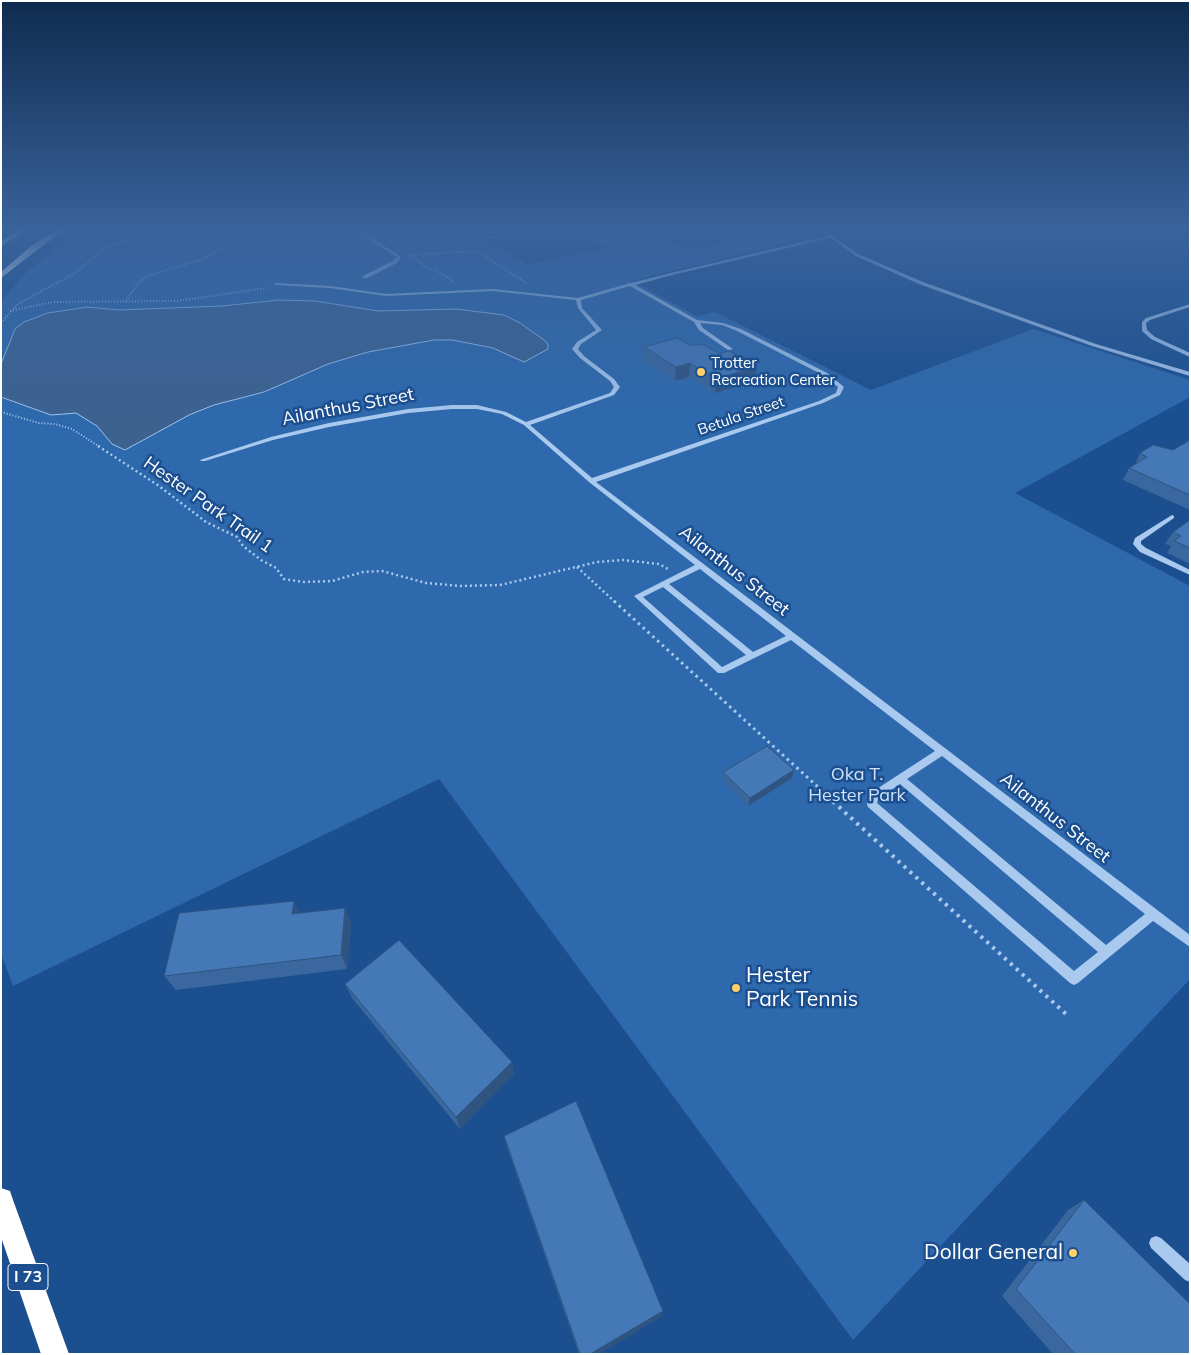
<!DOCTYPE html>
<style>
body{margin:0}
#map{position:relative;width:1191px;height:1355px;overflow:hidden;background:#1b4f8f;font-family:Mulish,sans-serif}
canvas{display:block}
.frame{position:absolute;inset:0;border:2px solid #fff;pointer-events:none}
</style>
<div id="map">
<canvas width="1191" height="1355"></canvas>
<div class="frame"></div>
</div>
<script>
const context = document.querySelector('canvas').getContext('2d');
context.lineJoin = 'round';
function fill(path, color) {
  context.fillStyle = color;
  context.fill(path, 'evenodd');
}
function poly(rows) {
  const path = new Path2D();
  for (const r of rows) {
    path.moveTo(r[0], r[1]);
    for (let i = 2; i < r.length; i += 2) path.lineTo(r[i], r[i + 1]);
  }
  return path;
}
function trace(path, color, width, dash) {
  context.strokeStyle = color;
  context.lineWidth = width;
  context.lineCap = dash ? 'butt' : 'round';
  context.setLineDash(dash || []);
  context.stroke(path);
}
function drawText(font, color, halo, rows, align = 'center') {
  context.font = font + ' Mulish,sans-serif';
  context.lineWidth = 5;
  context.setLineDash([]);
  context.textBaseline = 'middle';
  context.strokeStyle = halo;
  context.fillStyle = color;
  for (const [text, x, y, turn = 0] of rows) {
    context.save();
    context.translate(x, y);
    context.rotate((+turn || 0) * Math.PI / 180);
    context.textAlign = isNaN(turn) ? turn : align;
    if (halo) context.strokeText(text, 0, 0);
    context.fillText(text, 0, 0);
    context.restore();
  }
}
fill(poly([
 [83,228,526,228,479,237,527,264,608,248,567,228,675,228,651,233,688,250,790,228,808,228,816,234,816,236,632,281,697,316,715,312,871,390,1033,329,1190,380,1190,397,1015,493,1190,586,1190,979,853,1340,439,779,13,986,1,954,1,301,26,273,53,249]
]), '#2e69ad');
const water = poly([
 [279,300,315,301,378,311,456,309,504,315,520,323,544,340,548,344,548,349,524,362,493,348,452,340,434,340,368,352,328,364,264,392,214,405,189,415,125,450,112,444,97,426,76,413,51,415,1,397,1,364,15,329,24,322,48,313,87,307,119,310,222,306,279,300]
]);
fill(water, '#3c6290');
trace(water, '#9cc4f0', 1);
trace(poly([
 [453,281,439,272,428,268,409,255,477,251,526,283],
 [126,301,139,282,145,277,203,259,217,251,255,238,315,228],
 [10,311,53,302,177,301,267,288],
 [1,323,18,304,75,273,106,247,173,228],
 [1,412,39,423,55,424,72,429,100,447]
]), '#a9c9ee', 2, [1, 2]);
trace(poly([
 [98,446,159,486,206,522,237,537,243,546,261,560,276,568,284,579,304,582,332,581,363,572,382,571,426,583,461,586,500,585,597,562,623,560,659,564,668,569],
 [577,567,615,602]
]), '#a9c9ee', 2.5, [2, 3]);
trace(poly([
 [614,601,829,797]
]), '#a9c9ee', 3, [2.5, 4]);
trace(poly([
 [827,796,1066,1014]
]), '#a9c9ee', 4, [3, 5]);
fill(poly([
 [352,228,356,228,401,257,397,263,367,278,363,278,363,276,393,261,397,257,352,228],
 [470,228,475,228,496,234,494,235,470,228],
 [536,228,542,228,482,240,480,239,536,228],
 [817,228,821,228,858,254,923,282,1096,344,1190,372,1190,376,1092,346,919,284,856,256,831,238,676,274,635,285,697,320,723,323,741,329,827,373,844,387,840,395,823,403,596,482,1190,935,1190,947,1153,921,1078,983,1074,985,1070,983,868,807,867,804,869,794,935,751,791,640,724,673,718,673,634,596,695,565,589,482,524,425,502,414,477,409,452,409,408,413,329,427,273,440,205,461,201,461,200,460,271,437,329,423,408,409,452,405,477,405,506,412,526,422,610,393,614,387,610,381,580,358,572,349,577,342,596,330,578,308,576,300,493,291,386,296,330,288,276,285,274,283,330,286,386,294,493,289,578,298,627,284,629,283,631,283,675,272,828,236,817,228],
 [630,286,694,322,699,330,728,350,733,349,703,328,700,323,722,325,737,331,823,375,838,387,836,393,819,401,592,478,530,425,614,395,620,387,614,379,584,356,578,349,581,344,602,330,582,308,581,300,630,286],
 [700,569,786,636,753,652,669,584,700,569],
 [663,587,746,655,722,667,643,597,663,587],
 [942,756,1145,914,1106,945,907,779,942,756],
 [900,784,1098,952,1074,971,877,803,878,799,900,784],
 [1190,304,1190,307,1150,320,1146,323,1147,330,1155,337,1190,353,1190,357,1151,339,1142,331,1142,322,1146,318,1190,304],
 [1172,515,1174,516,1174,518,1141,541,1141,544,1146,548,1190,570,1190,575,1140,552,1133,544,1135,538,1172,515],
 [1156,1236,1161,1238,1190,1264,1190,1282,1185,1280,1151,1248,1149,1243,1151,1238,1156,1236]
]), '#a9c9ee');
fill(poly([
 [23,228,30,228,1,246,1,241,23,228],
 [60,228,67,228,37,250,1,278,1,272,31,246,60,228],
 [1,1188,10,1191,13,1200,69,1354,41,1354,1,1237,1,1188]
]), '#fff');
fill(poly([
 [692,346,720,354,757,366,755,381,715,393,689,377,675,381,643,361,644,347],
 [1190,440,1190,510,1123,480,1129,468,1135,465,1140,453,1173,450],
 [1190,520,1190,564,1167,553,1171,546,1165,544,1173,532],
 [723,772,792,778,748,806,722,781],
 [345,908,351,924,347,969,176,990,164,976,300,913],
 [345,984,512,1062,514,1074,460,1129,352,998],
 [504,1136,663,1311,660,1317,599,1354,579,1354,507,1147],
 [1084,1200,1190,1354,1053,1354,1002,1296,1068,1210]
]), '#3a679d');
fill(poly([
 [690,363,689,377,675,381,676,367],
 [757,366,755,381,715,393,717,379],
 [794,770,792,778,748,806,750,798],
 [294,901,301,916,292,914],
 [345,908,351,924,347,969,341,955],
 [512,1062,514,1074,460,1129,456,1117],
 [663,1311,660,1317,599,1354,590,1354]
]), '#305480');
const building = poly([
 [677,338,692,346,702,344,720,354,729,351,757,366,717,379,690,363,676,367,644,347,677,338],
 [1190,440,1190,495,1129,468,1147,457,1140,453,1153,445,1173,450,1190,440],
 [1190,520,1190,548,1174,541,1181,536,1173,532,1190,520],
 [767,746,794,770,750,798,723,772,767,746],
 [294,901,292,914,345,908,341,955,164,976,179,913,294,901],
 [399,940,512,1062,456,1117,345,984,399,940],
 [576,1101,663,1311,590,1354,580,1354,504,1136,576,1101],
 [1084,1200,1190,1304,1190,1354,1075,1354,1016,1289,1084,1200]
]);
fill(building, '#4478b7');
trace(building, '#305480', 1);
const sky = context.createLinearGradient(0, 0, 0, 417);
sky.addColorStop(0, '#0f2b4f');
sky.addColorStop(0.55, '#39639b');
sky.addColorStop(1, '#39639b00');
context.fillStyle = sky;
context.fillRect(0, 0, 1191, 417);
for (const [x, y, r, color] of [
 [701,372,5,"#ffd166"],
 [736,988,5,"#ffd166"],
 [1073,1253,5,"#ffd166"]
]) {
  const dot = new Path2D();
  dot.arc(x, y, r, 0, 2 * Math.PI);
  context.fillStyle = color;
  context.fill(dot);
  trace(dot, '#1b4f8f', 2);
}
drawText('15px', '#fff', '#1b4f8f', [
 ["Trotter",711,363],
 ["Recreation Center",711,380]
], 'left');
drawText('15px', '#fff', '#1b4f8f', [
 ["Betula Street",741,416,-19]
]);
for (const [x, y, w] of [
 [28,1277,40]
]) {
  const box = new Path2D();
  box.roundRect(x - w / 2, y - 13.5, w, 27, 4);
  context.fillStyle = '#1b4f8f';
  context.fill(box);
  trace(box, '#fff', 1);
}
drawText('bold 16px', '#fff', null, [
 ["I 73",28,1277]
]);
drawText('18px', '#fff', '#1b4f8f', [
 ["Ailanthus Street",348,407,-11],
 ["Hester Park Trail 1",208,505,35],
 ["Ailanthus Street",734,571,38],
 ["Ailanthus Street",1055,818,38]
]);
drawText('18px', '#cfe3fa', '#1b4f8f', [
 ["Oka T.",857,775],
 ["Hester Park",857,796]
]);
drawText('21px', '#fff', '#1b4f8f', [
 ["Hester",746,976],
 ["Park Tennis",746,1000],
 ["Dollar General",1063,1253,"right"]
], 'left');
</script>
